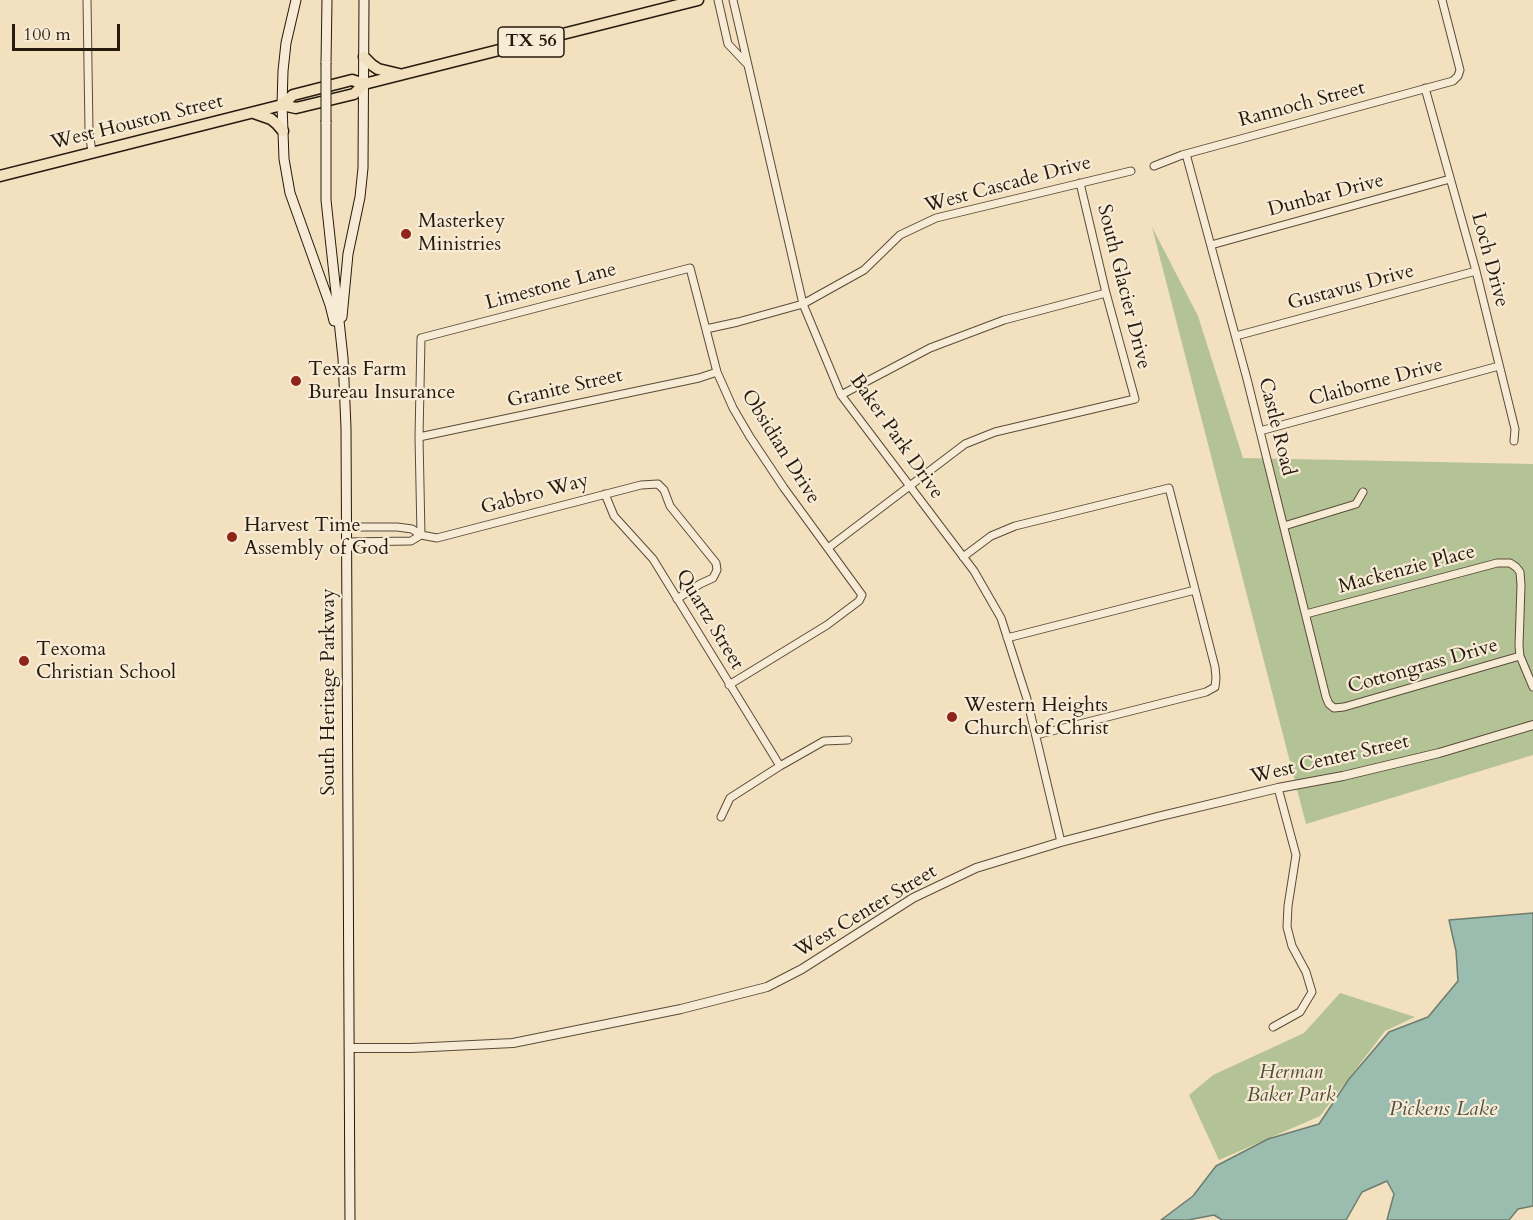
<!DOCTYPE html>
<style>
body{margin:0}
#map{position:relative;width:1533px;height:1220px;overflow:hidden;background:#f2e0be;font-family:Cardo,serif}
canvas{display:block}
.scale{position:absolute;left:12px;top:24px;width:108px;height:27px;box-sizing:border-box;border:3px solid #251a0d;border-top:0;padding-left:8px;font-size:18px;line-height:21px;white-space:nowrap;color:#251a0d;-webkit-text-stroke:4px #f7ebd5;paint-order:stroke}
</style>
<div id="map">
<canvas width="1533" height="1220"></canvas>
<div class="scale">100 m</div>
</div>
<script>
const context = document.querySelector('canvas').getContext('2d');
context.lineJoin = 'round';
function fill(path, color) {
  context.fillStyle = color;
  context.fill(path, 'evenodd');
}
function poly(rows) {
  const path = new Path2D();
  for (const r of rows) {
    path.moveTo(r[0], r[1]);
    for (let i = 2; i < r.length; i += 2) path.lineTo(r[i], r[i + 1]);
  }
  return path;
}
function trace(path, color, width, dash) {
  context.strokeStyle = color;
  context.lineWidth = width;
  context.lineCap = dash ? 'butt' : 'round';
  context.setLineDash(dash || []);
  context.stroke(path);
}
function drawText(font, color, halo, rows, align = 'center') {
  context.font = font + ' Cardo,serif';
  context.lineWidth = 4.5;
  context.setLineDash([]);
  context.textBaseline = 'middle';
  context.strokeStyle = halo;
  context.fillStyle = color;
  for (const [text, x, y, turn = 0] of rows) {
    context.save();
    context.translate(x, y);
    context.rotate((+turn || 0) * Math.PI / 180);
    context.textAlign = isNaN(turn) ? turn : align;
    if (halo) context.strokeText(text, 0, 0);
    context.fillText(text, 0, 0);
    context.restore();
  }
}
fill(poly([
 [1152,227,1198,316,1243,458,1533,464,1533,755,1306,824],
 [1340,993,1415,1017,1385,1031,1320,1116,1219,1160,1189,1095,1213,1075,1304,1033]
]), '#b4c396');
const water = poly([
 [1533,913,1533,1206,1518,1209,1509,1220,1387,1220,1394,1194,1387,1181,1362,1192,1346,1220,1222,1220,1214,1215,1188,1220,1161,1220,1193,1196,1216,1166,1268,1139,1319,1124,1349,1079,1389,1032,1428,1017,1458,981,1456,951,1449,920,1533,913]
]);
fill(water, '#9bbdb0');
trace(water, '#6c7c6f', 1.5);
const minor = poly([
 [87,0,89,131,92,152],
 [718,0,728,44,747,64],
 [733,0,803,304,841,395,974,571,1001,618,1027,699,1061,842],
 [1425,88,1476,271,1515,429,1514,441],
 [1186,154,1247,379,1326,697,1329,704,1334,708,1344,707,1520,656],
 [1154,166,1182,155,1453,81,1458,76,1460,70,1442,0],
 [1211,245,1450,179],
 [706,329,738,322,803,304,864,270,900,235,936,218,1131,171],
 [1236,336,1476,271],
 [841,395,930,348,1004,320,1106,293],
 [1260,431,1499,366],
 [419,437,699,378,717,372],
 [605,494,614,516,653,559,780,766],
 [1284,526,1356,504,1363,492],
 [346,527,397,527,412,529,421,535,437,538,641,485,658,484,664,490,670,506,716,563,717,570,713,578,700,584,677,599],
 [421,535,419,437,421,338,690,268,717,372,733,408,750,437,784,488,862,595,859,601,827,625,729,685],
 [346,542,411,541,421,535],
 [828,548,965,444,995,432,1135,399,1106,293,1080,183],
 [963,557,991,536,1015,526,1169,488,1215,667,1216,678,1215,687,1206,692,1036,735],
 [1306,614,1497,563,1510,563,1516,567,1520,572,1521,585,1519,646,1520,656,1533,687],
 [1007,638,1195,590],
 [721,817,730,798,780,766,824,741,848,740],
 [1273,1027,1300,1012,1312,992,1306,972,1292,946,1287,927,1288,906,1296,855,1278,788]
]);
const tertiary = poly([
 [349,1048,411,1048,513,1043,681,1009,767,987,802,969,913,898,976,868,1061,842,1157,817,1278,788,1343,776,1439,753,1533,725]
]);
const secondary = poly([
 [296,0,286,43,283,71,282,105,284,159,290,193,330,305,334,321],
 [326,63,327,0],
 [326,122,326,200,343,358,346,428,350,1220],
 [342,317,348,254,360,197,363,168,364,0]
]);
const primary = poly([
 [364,57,372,65,378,69,399,74],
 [282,105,293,95,352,80,364,84],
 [254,113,271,119,277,124,283,131],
 [0,176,282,105,296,108,354,94,364,84,698,0]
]);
trace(minor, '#584c39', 9);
trace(tertiary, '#584c39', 10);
trace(secondary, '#251a0d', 11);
trace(primary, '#251a0d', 13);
trace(minor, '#f7ebd5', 7);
trace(tertiary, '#f7ebd5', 8);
trace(secondary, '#f7ebd5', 9);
trace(primary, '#f2e0be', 10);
const secondaryBridge = poly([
 [326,122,326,63]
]);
trace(secondaryBridge, '#251a0d', 11, []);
trace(secondaryBridge, '#f7ebd5', 9);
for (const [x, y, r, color] of [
 [406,234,6,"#8f2418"],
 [296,381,6,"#8f2418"],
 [232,537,6,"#8f2418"],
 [24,661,6,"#8f2418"],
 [952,717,6,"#8f2418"]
]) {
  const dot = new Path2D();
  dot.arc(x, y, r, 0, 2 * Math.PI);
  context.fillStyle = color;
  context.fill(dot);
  trace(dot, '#f7ebd5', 2);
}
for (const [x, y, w] of [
 [531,42,66]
]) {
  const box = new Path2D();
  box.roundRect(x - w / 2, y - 15, w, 30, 4.5);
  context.fillStyle = '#f7ebd5';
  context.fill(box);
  trace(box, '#251a0d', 1.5);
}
drawText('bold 18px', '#251a0d', null, [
 ["TX 56",531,42]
]);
drawText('20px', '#251a0d', '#f7ebd5', [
 ["Rannoch Street",1302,105,-15],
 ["West Houston Street",137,123,-14],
 ["West Cascade Drive",1008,185,-15],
 ["Dunbar Drive",1326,196,-15],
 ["Loch Drive",1489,260,75],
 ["Limestone Lane",551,287,-15],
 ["South Glacier Drive",1123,287,76],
 ["Gustavus Drive",1351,288,-15],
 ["Claiborne Drive",1376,383,-15],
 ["Granite Street",565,389,-13],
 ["Castle Road",1276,427,76],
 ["Baker Park Drive",896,437,55],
 ["Obsidian Drive",780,447,58],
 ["Gabbro Way",535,495,-15],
 ["Mackenzie Place",1407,570,-15],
 ["Quartz Street",709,620,59],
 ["Cottongrass Drive",1423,667,-16],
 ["South Heritage Parkway",329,692,-90],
 ["West Center Street",1330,760,-13],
 ["West Center Street",866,912,-31]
]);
drawText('20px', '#251a0d', '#f7ebd5', [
 ["Masterkey",418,222],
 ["Ministries",418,245],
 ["Texas Farm",308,370],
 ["Bureau Insurance",308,393],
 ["Harvest Time",244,526],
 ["Assembly of God",244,549],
 ["Texoma",36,650],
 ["Christian School",36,673],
 ["Western Heights",964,706],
 ["Church of Christ",964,729]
], 'left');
drawText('italic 20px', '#504d36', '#f7ebd5', [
 ["Herman",1291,1073],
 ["Baker Park",1291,1096]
]);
drawText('italic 21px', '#4e5346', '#f7ebd5', [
 ["Pickens Lake",1443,1110]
]);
</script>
